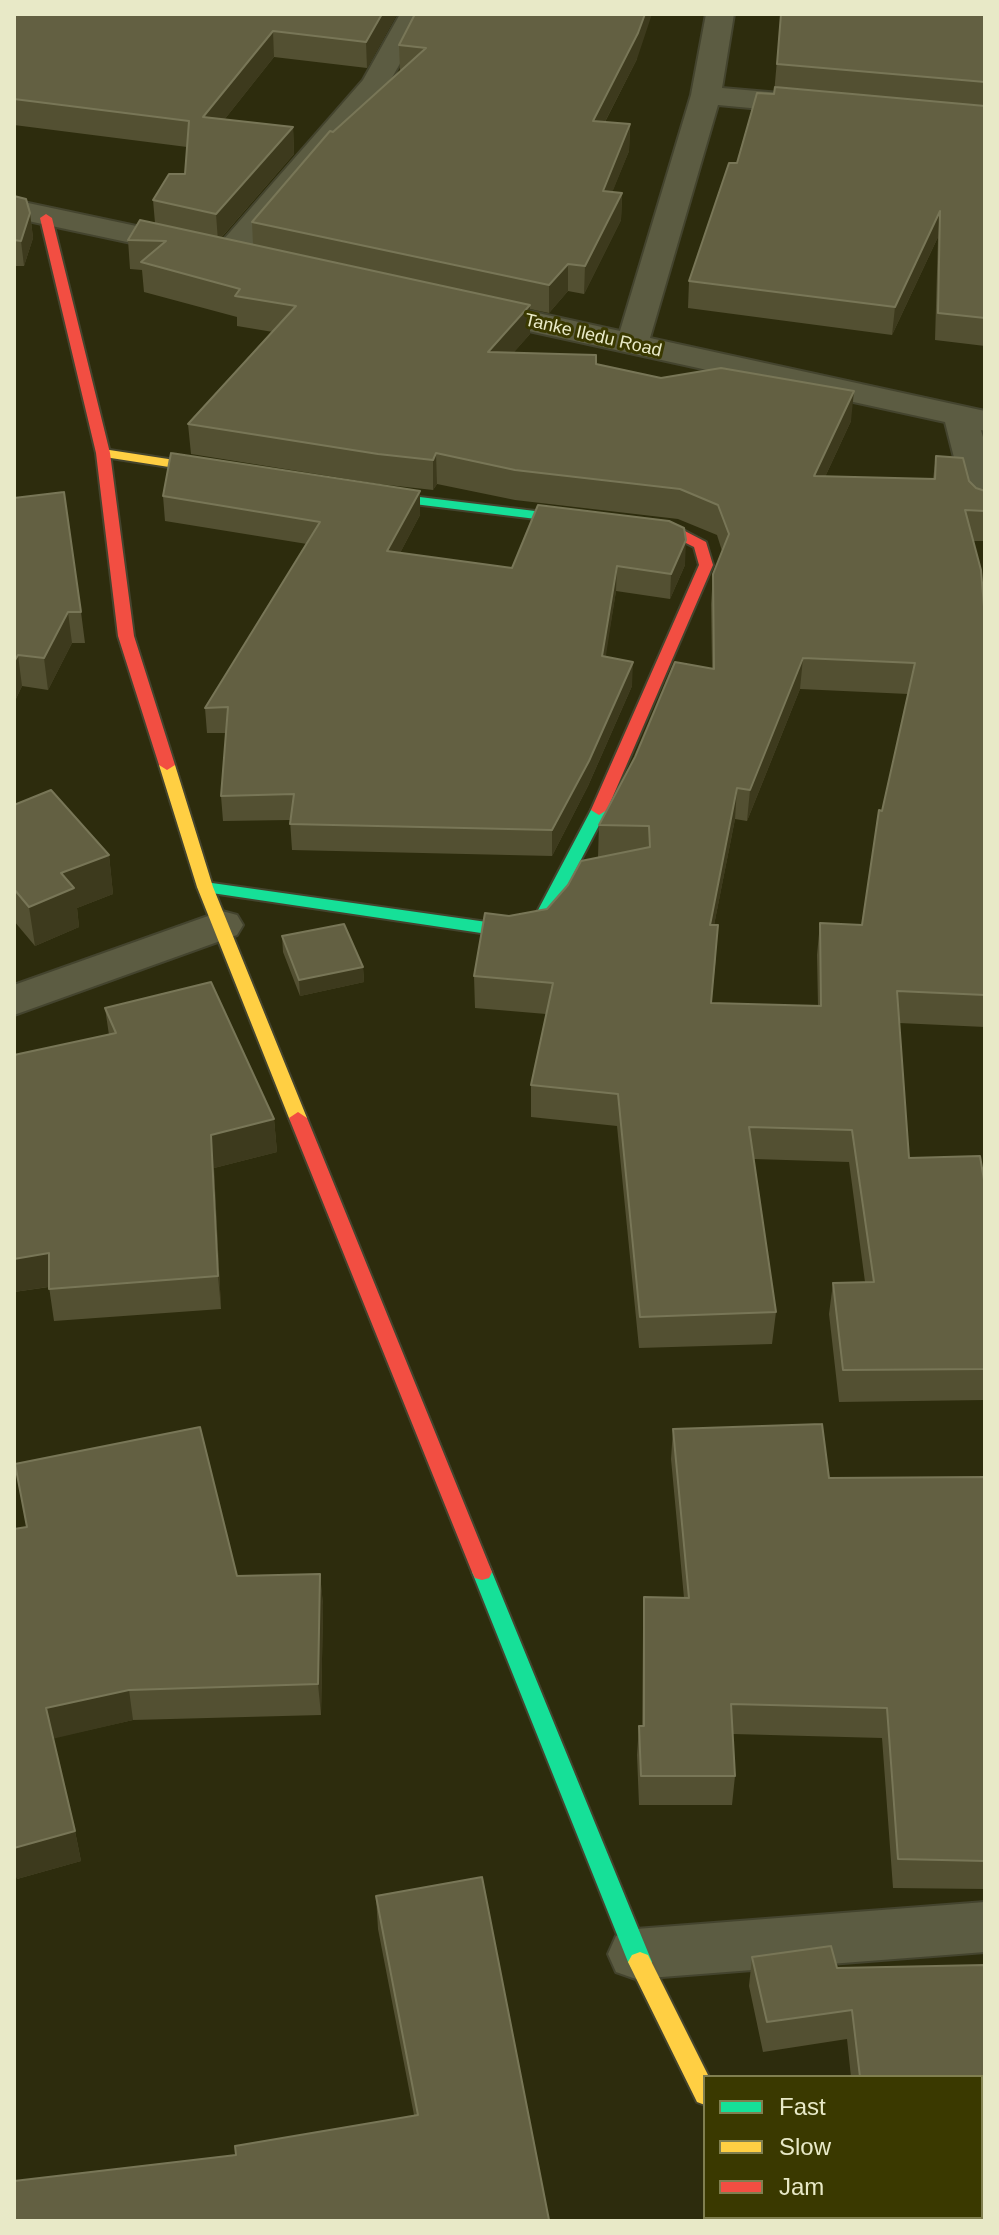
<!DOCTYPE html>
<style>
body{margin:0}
#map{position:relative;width:999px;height:2235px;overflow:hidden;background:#2d2c0d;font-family:Arial,sans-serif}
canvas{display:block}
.frame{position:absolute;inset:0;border:16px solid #e8e9c7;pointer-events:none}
.legend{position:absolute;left:703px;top:2075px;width:280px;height:144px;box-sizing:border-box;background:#3a3900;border:2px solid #807f50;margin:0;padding:10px 14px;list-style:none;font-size:24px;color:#e8e9c7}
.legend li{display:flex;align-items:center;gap:16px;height:40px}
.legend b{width:40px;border:2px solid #807f50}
</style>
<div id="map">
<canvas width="999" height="2235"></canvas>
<div class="frame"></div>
<ul class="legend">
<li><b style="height:10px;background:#16e098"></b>Fast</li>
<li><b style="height:10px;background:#ffcf43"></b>Slow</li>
<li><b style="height:10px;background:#f24e42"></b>Jam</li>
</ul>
</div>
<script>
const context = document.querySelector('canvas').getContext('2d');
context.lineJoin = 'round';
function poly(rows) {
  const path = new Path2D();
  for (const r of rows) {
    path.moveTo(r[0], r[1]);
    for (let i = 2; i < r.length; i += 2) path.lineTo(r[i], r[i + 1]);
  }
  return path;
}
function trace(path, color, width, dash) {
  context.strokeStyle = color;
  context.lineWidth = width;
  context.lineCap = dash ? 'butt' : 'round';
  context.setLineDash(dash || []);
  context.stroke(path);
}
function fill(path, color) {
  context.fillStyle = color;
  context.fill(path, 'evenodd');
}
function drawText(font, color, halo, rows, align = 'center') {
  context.font = font + ' Arial,sans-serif';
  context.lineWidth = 6;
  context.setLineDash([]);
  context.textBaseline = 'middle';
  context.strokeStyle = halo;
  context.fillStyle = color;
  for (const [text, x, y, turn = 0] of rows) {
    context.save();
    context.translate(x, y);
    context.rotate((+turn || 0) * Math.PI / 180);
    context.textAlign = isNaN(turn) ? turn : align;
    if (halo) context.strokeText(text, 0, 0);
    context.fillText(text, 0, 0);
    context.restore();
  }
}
const street = poly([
 [400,14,428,14,385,90,239,261,228,263,217,261,212,254,217,247,363,80,400,14],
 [706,14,734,14,722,88,815,96,825,99,830,105,825,111,815,114,718,105,650,338,985,411,985,431,981,430,985,444,985,520,973,516,967,509,945,422,474,319,463,316,458,309,463,302,474,299,620,331,691,95,706,14],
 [14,200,188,237,199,239,204,246,199,253,188,255,14,218,14,200],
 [222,911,237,915,243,925,237,935,14,1015,14,985,222,911],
 [985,1902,985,1952,636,1979,616,1972,608,1954,616,1936,636,1929,985,1902],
 [736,2217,796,2217,798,2221,738,2221,736,2217]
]);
const fast = poly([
 [362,490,642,524,649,528,642,532,357,497,355,494,362,490],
 [599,805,607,810,552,915,537,932,531,934,508,937,205,892,197,887,205,882,508,925,526,923,537,912,591,810,599,805],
 [482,1564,489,1566,492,1572,652,1962,648,1969,640,1972,632,1969,628,1962,472,1572,475,1566,482,1564]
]);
const slow = poly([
 [103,449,227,468,234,472,227,476,98,456,98,450,103,449],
 [167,760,175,765,213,887,307,1118,304,1123,292,1123,289,1118,197,887,159,765,167,760],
 [640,1952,648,1955,709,2077,705,2077,705,2105,697,2102,628,1962,632,1955,640,1952]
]);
const jam = poly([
 [46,214,52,218,110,453,134,636,175,765,167,770,159,765,118,636,96,453,40,218,46,214],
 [642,524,683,530,706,542,713,565,607,810,599,815,591,810,699,565,694,547,674,537,637,531,637,525,642,524],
 [298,1112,307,1118,492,1572,489,1578,482,1580,475,1578,472,1572,289,1118,298,1112]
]);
trace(street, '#44442e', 4);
trace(fast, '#44442e', 4);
trace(slow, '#44442e', 4);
trace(jam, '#44442e', 4);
fill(street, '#5c5c42');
fill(fast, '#16e098');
fill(slow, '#ffcf43');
fill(jam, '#f24e42');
fill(poly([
 [14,14,397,14,367,68,274,57,224,120,293,127,294,154,221,238,253,245,252,222,333,132,400,71,399,45,637,59,605,122,630,124,629,151,612,192,622,193,621,220,584,294,568,291,549,313,530,309,530,334,513,353,596,364,851,421,825,477,933,479,936,456,969,481,976,488,985,491,985,541,973,541,985,619,985,1027,899,1023,909,1158,985,1186,985,1400,839,1402,829,1314,833,1283,865,1282,849,1162,754,1159,776,1312,772,1344,639,1348,617,1126,531,1117,531,1085,546,1014,475,1008,474,976,509,916,547,909,602,857,598,857,599,825,712,668,711,604,713,574,722,551,717,535,678,519,515,500,437,484,433,490,379,484,191,454,188,424,273,332,237,326,237,317,144,292,142,270,130,269,128,240,155,223,153,200,185,174,187,147,14,125],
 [800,689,908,694,882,811,862,925,820,923,817,955,818,1006,711,1003,716,957,714,925,735,819,747,821],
 [781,14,985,14,985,346,935,340,938,237,892,335,688,308,689,281,737,163,774,94],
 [14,196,30,213,33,238,24,266,14,266],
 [420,491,420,515,400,553,512,568,685,565,670,599,616,591,605,657,632,686,588,786,552,856,292,850,290,820,223,821,221,796,226,733,207,733,205,708,307,544,165,521,163,496],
 [14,498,81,612,85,643,72,643,48,690,22,686,14,703],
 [14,805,109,855,113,894,77,908,79,927,35,946,14,921],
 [282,936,363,967,364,982,300,996,283,952],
 [105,1008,274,1119,277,1152,214,1168,221,1309,54,1321,49,1287,14,1292,14,1055,109,1035],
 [673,1429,829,1478,985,1477,985,1889,893,1888,882,1738,733,1734,735,1776,732,1805,639,1805,637,1755,639,1726,642,1726,643,1627,644,1597,684,1598,671,1459],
 [14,1529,237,1576,320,1574,323,1605,321,1715,133,1720,53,1738,75,1831,81,1861,17,1879,14,1866],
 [482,1877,549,2221,14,2221,236,2155,414,2115,378,1929,376,1896],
 [752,1957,837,1968,985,1965,985,2126,981,2126,981,2077,851,2077,847,2039,763,2052,749,1986]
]), '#535032');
fill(poly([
 [382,14,397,14,367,68,366,42],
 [645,14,652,14,637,59,592,147,593,121],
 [273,31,274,57,205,144,203,117],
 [630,124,629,151,602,218,603,191],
 [293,127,294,154,218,241,216,214],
 [622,193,621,220,584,294,585,266],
 [940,211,938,237,892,335,895,307],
 [30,213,33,238,24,266,21,241],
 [568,264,568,291,549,313,549,285],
 [530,305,530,334,488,382,488,352],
 [854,391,851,421,811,507,814,476],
 [436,453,437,484,433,490,433,460],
 [420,491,420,515,388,576,387,551],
 [686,540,685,565,670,599,671,574],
 [617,566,616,591,602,681,602,656],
 [68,612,72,643,48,690,44,658],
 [18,655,22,686,14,703,14,662],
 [803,658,800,689,747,821,750,790],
 [633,662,632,686,588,786,552,856,552,830],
 [737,788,735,819,708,956,710,925],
 [109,855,113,894,77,908,79,927,35,946,29,907,61,873],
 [363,967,364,982,300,996,299,980],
 [274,1119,277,1152,214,1168,221,1309,218,1276,211,1135],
 [49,1253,54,1286,14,1292,14,1259],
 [320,1574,323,1605,321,1715,318,1684],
 [129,1690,133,1720,52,1739,46,1708],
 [75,1831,81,1861,17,1879,14,1866,14,1848]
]), '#3d3a1d');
const building = poly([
 [14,14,382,14,366,42,273,31,203,117,293,127,216,214,153,200,169,174,185,174,189,121,14,99,14,14],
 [415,14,645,14,638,33,593,121,630,124,603,191,622,193,585,266,568,264,549,285,252,222,330,131,333,132,426,48,399,45,415,14],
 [781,14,985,14,985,82,777,64,781,14],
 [775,87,985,106,985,318,938,313,940,211,895,307,689,281,729,163,737,163,757,93,774,94,775,87],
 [14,196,26,199,30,213,21,241,14,240,14,196],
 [140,220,530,305,488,352,596,355,596,364,661,378,721,368,854,391,814,476,935,479,936,456,963,458,969,481,976,488,985,491,985,511,965,510,981,570,985,619,985,995,897,991,909,1158,980,1156,985,1186,985,1369,843,1370,833,1283,874,1282,852,1130,749,1127,776,1312,640,1317,618,1094,531,1085,553,983,474,976,485,913,509,916,547,909,568,885,581,861,650,847,649,826,599,825,635,757,675,662,714,669,713,574,729,534,718,505,680,489,515,470,436,453,433,460,378,454,188,424,296,306,235,296,240,289,141,262,166,241,128,240,140,220],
 [803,658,915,663,882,811,879,810,862,925,820,923,821,1006,711,1003,718,925,710,925,737,788,750,790,803,658],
 [171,453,420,491,387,551,512,568,538,505,669,521,684,528,686,540,671,574,617,566,602,656,633,662,589,761,552,830,290,824,294,794,221,796,228,707,205,708,320,522,163,496,171,453],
 [64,492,81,612,68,612,44,658,18,655,14,662,14,498,64,492],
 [51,790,109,855,61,873,74,888,29,907,14,889,14,805,51,790],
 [344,924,363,967,299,980,282,936,344,924],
 [211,982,274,1119,211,1135,218,1276,49,1289,49,1253,14,1259,14,1055,116,1033,105,1008,211,982],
 [822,1424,829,1478,985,1477,985,1861,898,1859,887,1708,731,1704,735,1776,641,1776,639,1726,644,1726,644,1597,689,1598,673,1429,822,1424],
 [200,1427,237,1576,320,1574,318,1684,129,1690,46,1708,75,1831,14,1848,14,1529,27,1527,15,1464,200,1427],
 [482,1877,549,2220,542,2221,14,2221,14,2181,236,2155,235,2146,418,2115,376,1896,482,1877],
 [831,1946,837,1968,985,1965,985,2097,981,2097,981,2077,860,2077,852,2010,767,2022,752,1957,831,1946]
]);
fill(building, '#636042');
trace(building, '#787657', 2);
drawText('18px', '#e8e9c7', '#3a3900', [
 ["Tanke Iledu Road",593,336,13]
]);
</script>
